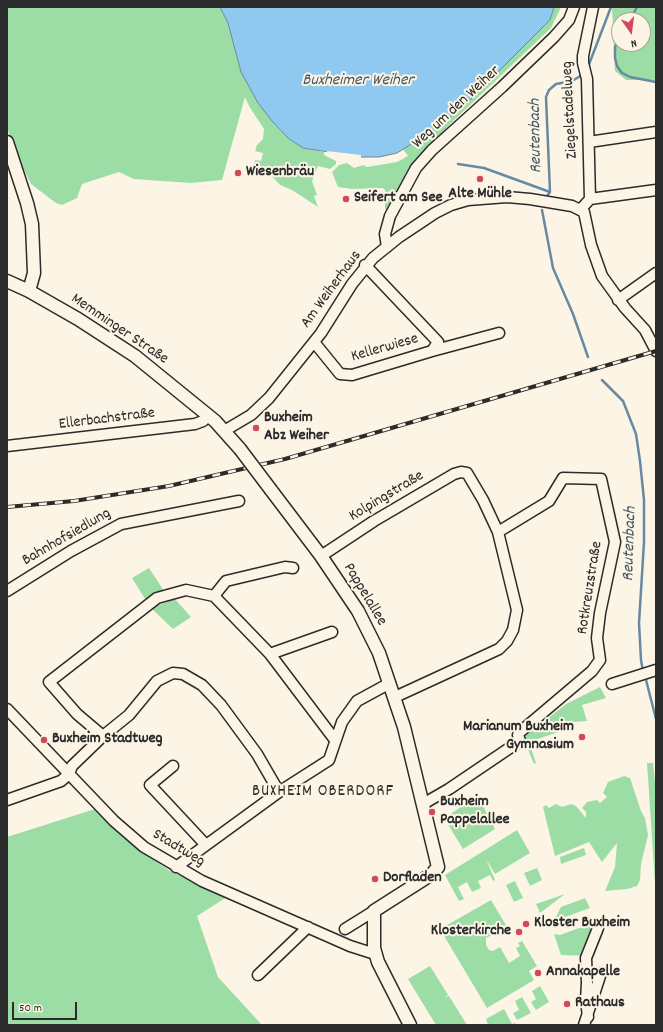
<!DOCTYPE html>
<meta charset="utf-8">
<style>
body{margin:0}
#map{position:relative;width:663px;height:1032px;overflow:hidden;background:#fcf5e5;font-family:Dekko,sans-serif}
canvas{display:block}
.frame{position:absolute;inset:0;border:8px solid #2b2b2b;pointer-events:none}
.north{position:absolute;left:611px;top:12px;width:40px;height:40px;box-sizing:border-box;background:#fcf5e5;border:1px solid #a8a49b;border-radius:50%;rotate:166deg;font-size:11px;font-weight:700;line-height:16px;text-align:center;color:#2b2b2b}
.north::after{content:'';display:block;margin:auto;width:14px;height:18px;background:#d1495b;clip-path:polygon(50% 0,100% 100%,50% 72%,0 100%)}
.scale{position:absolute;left:12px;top:1002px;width:65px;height:18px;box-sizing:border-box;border:2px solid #2b2b2b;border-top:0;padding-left:5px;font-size:12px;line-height:14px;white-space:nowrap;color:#2b2b2b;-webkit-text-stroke:3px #fcf5e5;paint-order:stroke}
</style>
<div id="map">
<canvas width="663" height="1032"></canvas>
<div class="frame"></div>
<div class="north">N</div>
<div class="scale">50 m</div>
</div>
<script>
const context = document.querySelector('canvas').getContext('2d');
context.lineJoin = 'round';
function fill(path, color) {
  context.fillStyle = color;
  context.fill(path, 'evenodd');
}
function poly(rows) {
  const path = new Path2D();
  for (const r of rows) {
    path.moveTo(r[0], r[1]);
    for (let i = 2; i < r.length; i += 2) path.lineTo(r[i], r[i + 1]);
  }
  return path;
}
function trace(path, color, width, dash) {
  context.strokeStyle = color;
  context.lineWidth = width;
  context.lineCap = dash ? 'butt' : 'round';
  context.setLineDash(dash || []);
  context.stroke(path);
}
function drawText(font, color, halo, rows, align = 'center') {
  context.font = font + ' Dekko,sans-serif';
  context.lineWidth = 4;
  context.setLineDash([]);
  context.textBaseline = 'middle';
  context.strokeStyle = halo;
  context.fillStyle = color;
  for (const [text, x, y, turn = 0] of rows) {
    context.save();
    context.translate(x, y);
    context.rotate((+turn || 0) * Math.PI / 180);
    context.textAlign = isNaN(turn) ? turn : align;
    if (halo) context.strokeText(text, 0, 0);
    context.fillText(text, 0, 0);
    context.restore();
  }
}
fill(poly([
 [7,7,220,7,228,23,241,72,272,121,288,138,303,148,324,152,324,155,336,161,336,164,330,169,318,166,312,181,317,195,314,196,318,207,292,190,280,185,269,173,253,168,255,160,261,161,263,153,255,151,257,145,263,139,264,129,249,106,245,97,222,180,191,183,134,179,119,172,82,184,77,198,62,205,56,203,31,184,18,158,7,128],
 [554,7,561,7,551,28,452,122,422,154,408,172,388,211,385,209,385,190,383,188,352,189,338,187,332,172,339,165,347,163,354,168,363,165,367,167,397,162,408,156,403,149,461,109,550,20],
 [612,7,656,7,656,80,626,80,615,71],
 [619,20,643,20,643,44,619,44],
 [149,568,164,591,147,602,132,578],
 [175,599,191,617,173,629,151,608],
 [600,687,606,698,582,705,587,721,573,722,567,729,529,742,536,763,534,764,523,738,566,704],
 [647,763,653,763,655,781,656,781,655,883],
 [624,776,630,778,641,811,645,818,648,835,641,864,640,880,637,886,627,889,605,891,615,867,617,843,602,862,589,842,555,856,543,807,546,805,549,808,556,804,562,807,571,804,576,806,586,818,586,812,582,808,587,802,597,800,600,803,607,797,603,793,608,782],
 [478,796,495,829,463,849,444,818],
 [95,809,138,849,170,871,227,897,197,916,218,977,262,1025,7,1025,7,837],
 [517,830,530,853,495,874,486,859,495,880,493,881,490,875,478,881,481,888,472,892,467,882,458,887,464,899,459,901,445,875],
 [584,848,586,855,561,864,560,857],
 [537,868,542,880,530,886,524,873],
 [515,881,523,898,514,902,506,885],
 [565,894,540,913,536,904],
 [585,898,590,908,554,921,561,907],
 [491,900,507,927,486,938,486,945,489,950,493,951,500,947,509,963,520,956,516,948,520,946,518,943,522,941,537,966,529,971,534,980,487,1008,440,929],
 [601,920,603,933,594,956,561,955,554,934,560,935],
 [430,966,448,995,444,998,449,996,467,1025,436,1025,408,979],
 [540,986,549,1002,536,1010,531,1002,536,999,532,991],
 [522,997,531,1013,517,1020,513,1013,519,1010,515,1001],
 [504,1009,512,1024,515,1023,516,1025,488,1025,486,1019]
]), '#9cdda6');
const water = poly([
 [220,7,554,7,550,20,461,109,418,140,397,153,379,157,361,157,303,148,288,138,272,121,258,103,241,72,228,23,220,7]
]);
fill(water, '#90c9ef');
trace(water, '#688aa1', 1);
fill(poly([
 [327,151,361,155,361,159,326,154]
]), '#fcf5e5');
trace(poly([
 [630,20,637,7],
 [619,40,615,47,615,58,617,66,622,73,630,77,656,82],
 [588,67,611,7],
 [458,164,484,168,550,192],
 [547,196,550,192,546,97,549,90,556,84,572,81,582,75],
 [542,210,553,268,573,314,588,357],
 [602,380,623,401,636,434,640,461,644,500,644,542,639,623,641,660,643,671],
 [645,676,656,719]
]), '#688aa1', 2.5);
const minor = poly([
 [589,142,656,132],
 [590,199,656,190],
 [581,209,590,199,587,79,583,63,583,56,593,7],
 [387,247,385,234,390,216,416,168,432,150,502,87,554,37,569,20,574,7],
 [618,300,656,273],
 [314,342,340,374,352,375,432,351,438,342,365,265],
 [432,351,499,333],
 [224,431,251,415,269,398,321,333,352,284,373,258,399,237,435,213,451,205,468,200,507,197,530,199,572,206,584,212,591,245,602,276,625,308,645,330,656,351],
 [7,446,195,424,203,421,208,416],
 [321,556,374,521,454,474,461,472,467,473,483,500,498,532,517,610,513,630,507,641,499,649,395,697],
 [7,591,71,551,121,524,239,501],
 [214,596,226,581,285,567,293,568],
 [270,654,332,632],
 [612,684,656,670],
 [7,709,114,821,144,847,202,881,350,946,375,954],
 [103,736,77,714,49,682,157,598,186,590,214,596,270,654,335,740],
 [173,766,150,785,205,844],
 [7,800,61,781,69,774,72,766,103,736,129,715,157,681,173,673,183,674,202,685,221,705,257,754,279,792],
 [423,804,449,789,520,741,518,735,520,732,592,671,600,660,597,638,600,613,615,542,601,479,563,478,549,501,498,532],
 [176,867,279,792,329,760,342,722,357,701,390,683],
 [345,929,374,911],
 [258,975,308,927],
 [588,1017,586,1000,587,983,586,958,598,928],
 [584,1025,601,973]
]);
const tertiary = poly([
 [7,142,27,203,32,224,34,273,29,291],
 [7,281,29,291,78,319,135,356,215,421,240,449],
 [271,490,321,556,358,611,379,653,404,727,438,867,432,874,374,911,374,948,378,962,410,1025]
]);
trace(minor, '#2b2b2b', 13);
trace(tertiary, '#2b2b2b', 15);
trace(minor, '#fcf5e5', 10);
trace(tertiary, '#fcf5e5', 12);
const rail = poly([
 [7,507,74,501,169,486,285,459,656,351]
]);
trace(rail, '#2b2b2b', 4);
trace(rail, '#fcf5e5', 2.5, [8]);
const tertiaryBridge = poly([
 [240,449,271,490]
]);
trace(tertiaryBridge, '#2b2b2b', 15, []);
trace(tertiaryBridge, '#fcf5e5', 12);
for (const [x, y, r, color] of [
 [238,173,4,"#d1495b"],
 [480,179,4,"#d1495b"],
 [346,199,4,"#d1495b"],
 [256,428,4,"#d1495b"],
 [582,737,4,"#d1495b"],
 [44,740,4,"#d1495b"],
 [432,812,4,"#d1495b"],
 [375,879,4,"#d1495b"],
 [526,924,4,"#d1495b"],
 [519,932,4,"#d1495b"],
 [538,973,4,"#d1495b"],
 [567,1004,4,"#d1495b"]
]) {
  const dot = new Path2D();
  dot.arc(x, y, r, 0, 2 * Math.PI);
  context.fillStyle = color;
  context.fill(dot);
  trace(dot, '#fcf5e5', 1.5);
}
drawText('16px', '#2b2b2b', '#fcf5e5', [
 ["Weg um den Weiher",457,108,-43],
 ["Ziegelstadelweg",571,110,-93],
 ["Am Weiherhaus",332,290,-54],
 ["Memminger Straße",119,330,34],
 ["Kellerwiese",385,349,-16],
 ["Ellerbachstraße",107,420,-7],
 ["Kolpingstraße",387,497,-31],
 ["Bahnhofsiedlung",67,538,-30],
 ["Rotkreuzstraße",591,588,-81],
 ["Pappelallee",364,595,59],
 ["Stadtweg",178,849,31]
]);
drawText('bold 16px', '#2b2b2b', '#fcf5e5', [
 ["Wiesenbräu",246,173],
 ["Alte Mühle",480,195,"center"],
 ["Seifert am See",354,199],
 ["Buxheim",264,419],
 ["Abz Weiher",264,437],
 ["Marianum Buxheim",574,728,"right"],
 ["Gymnasium",574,746,"right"],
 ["Buxheim Stadtweg",52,740],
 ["Buxheim",440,803],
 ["Pappelallee",440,821],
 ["Dorfladen",383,879],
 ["Kloster Buxheim",534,924],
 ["Klosterkirche",511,932,"right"],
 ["Annakapelle",546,973],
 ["Rathaus",575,1004]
], 'left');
drawText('italic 17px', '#495a66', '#fcf5e5', [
 ["Buxheimer Weiher",358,82],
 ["Reutenbach",537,136,-91],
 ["Reutenbach",631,544,-88]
]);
context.letterSpacing = '1px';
drawText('17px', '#2b2b2b', '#fcf5e5', [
 ["BUXHEIM OBERDORF",323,793]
]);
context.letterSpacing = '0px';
</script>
